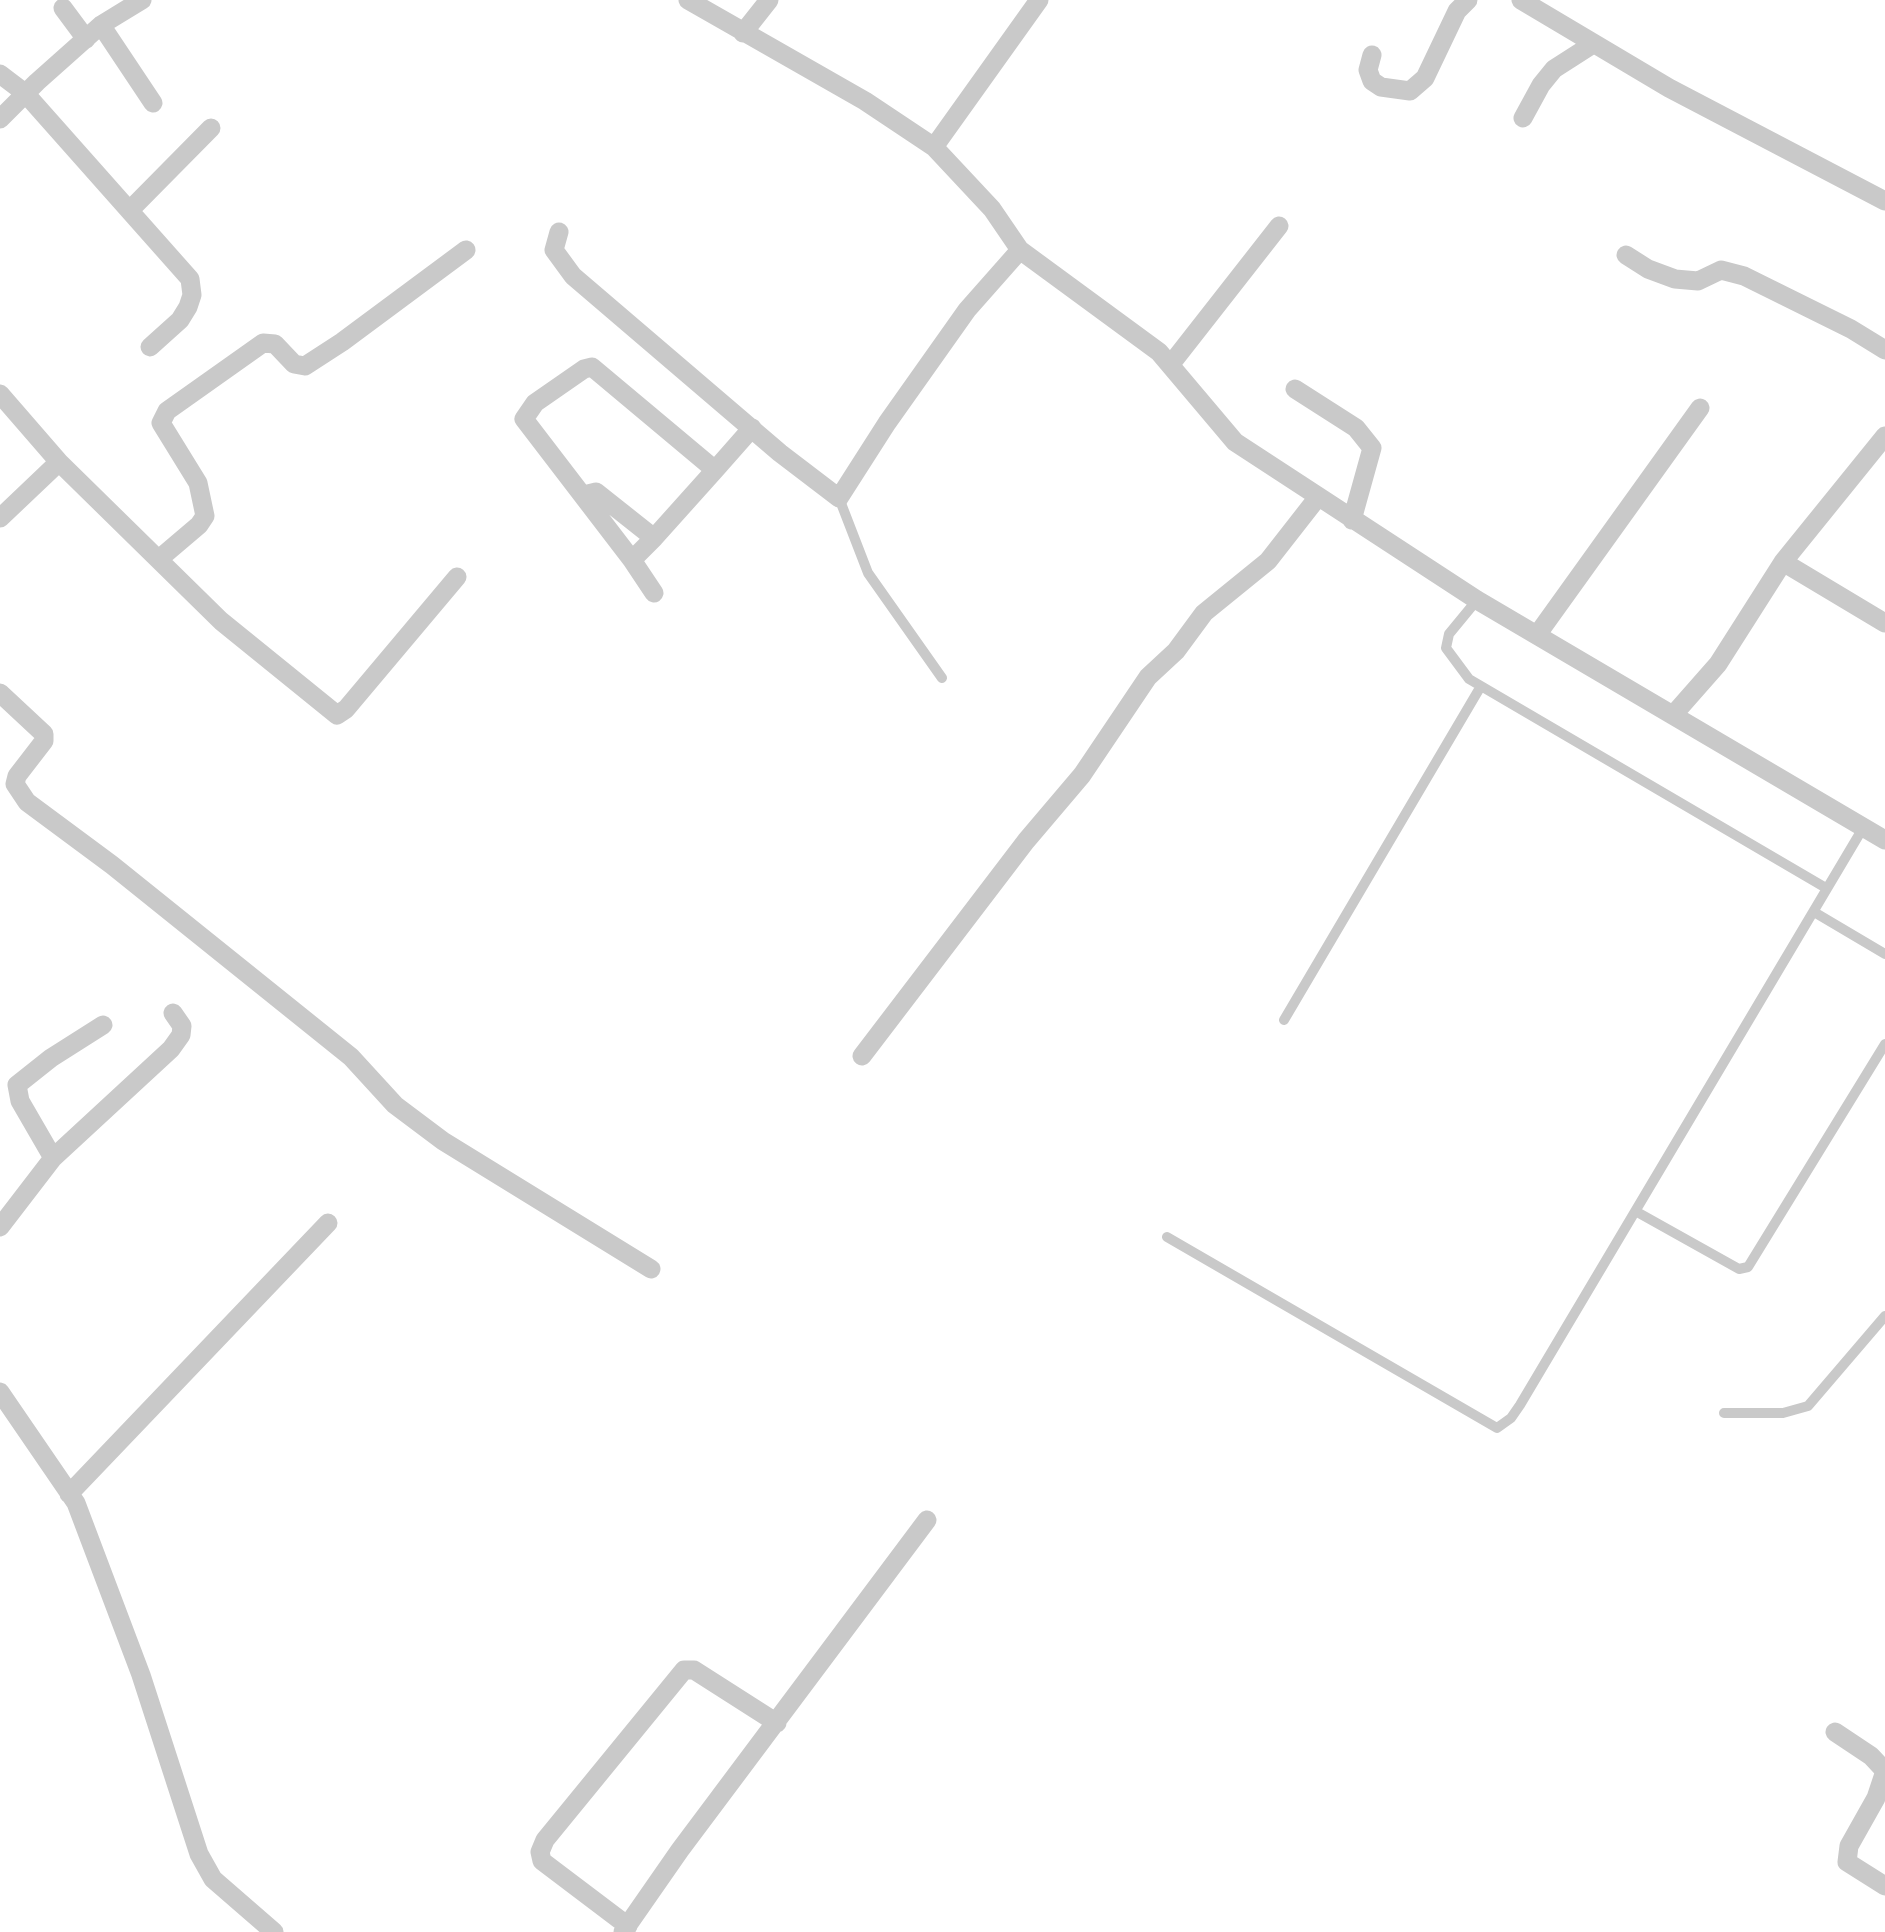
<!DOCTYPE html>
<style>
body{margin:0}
canvas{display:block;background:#fff}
</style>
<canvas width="1885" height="1932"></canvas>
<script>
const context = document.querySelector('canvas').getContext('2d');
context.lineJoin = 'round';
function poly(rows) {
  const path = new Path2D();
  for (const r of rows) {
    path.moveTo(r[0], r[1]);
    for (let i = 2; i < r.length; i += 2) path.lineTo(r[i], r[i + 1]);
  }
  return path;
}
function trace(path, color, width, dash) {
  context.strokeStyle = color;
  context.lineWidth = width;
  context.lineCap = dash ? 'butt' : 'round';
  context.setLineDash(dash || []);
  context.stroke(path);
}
trace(poly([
 [839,498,868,573,942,678],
 [1477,600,1449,634,1446,648,1469,679,1826,888],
 [1814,912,1885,954],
 [1284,1020,1481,686],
 [1637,1212,1739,1269,1748,1267,1885,1044],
 [1167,1237,1497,1428,1511,1418,1520,1405,1863,828],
 [1724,1413,1783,1413,1808,1406,1885,1316]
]), '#c9c9c9', 10);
trace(poly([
 [688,0,865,101,934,147,992,209,1020,250,1159,352,1235,442,1477,600,1885,840],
 [1521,0,1669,88,1885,201],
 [63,8,86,39],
 [101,25,153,103],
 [743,33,769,0],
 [1372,55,1368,70,1372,81,1381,87,1410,91,1425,78,1457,11,1468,0],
 [0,74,25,93,190,279,192,295,188,307,180,320,150,347],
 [1523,118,1541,85,1554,69,1593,44],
 [0,119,37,82,101,25,142,0],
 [934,147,1039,0],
 [130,210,211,128],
 [559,232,554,250,573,276,780,453,839,498,887,423,967,310,1020,250],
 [1626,255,1648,269,1675,279,1698,281,1721,270,1744,276,1851,329,1885,350],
 [1171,364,1279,226],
 [1295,389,1356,428,1372,448,1352,520],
 [0,394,59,462],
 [715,470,592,367,584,369,535,403,524,419,632,560,654,538,715,470,752,428],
 [584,495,596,492,654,538],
 [0,518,59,462,221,621,337,715,346,709,457,577],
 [159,559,199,525,205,516,198,483,161,423,167,411,263,343,275,344,294,364,305,366,342,342,466,250],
 [632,560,654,593],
 [1783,562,1885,623],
 [1537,635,1700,408],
 [0,693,44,734,44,741,17,776,15,784,27,802,112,865,351,1057,395,1105,443,1141,651,1269],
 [1674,714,1718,664,1783,562,1885,436],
 [862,1056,1026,841,1082,775,1148,677,1176,651,1204,613,1268,561,1318,497],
 [53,1158,171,1049,181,1035,182,1026,173,1013],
 [0,1227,53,1158,20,1101,17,1085,51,1058,103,1025],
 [0,1392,76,1503,141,1675,199,1854,213,1879,274,1932],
 [69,1494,328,1223],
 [1835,1732,1871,1756,1885,1771,1876,1798,1849,1846,1847,1862,1885,1886],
 [628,1926,542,1861,540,1852,545,1840,684,1670,694,1670,777,1723],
 [623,1932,680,1850,927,1520]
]), '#c9c9c9', 19);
</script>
